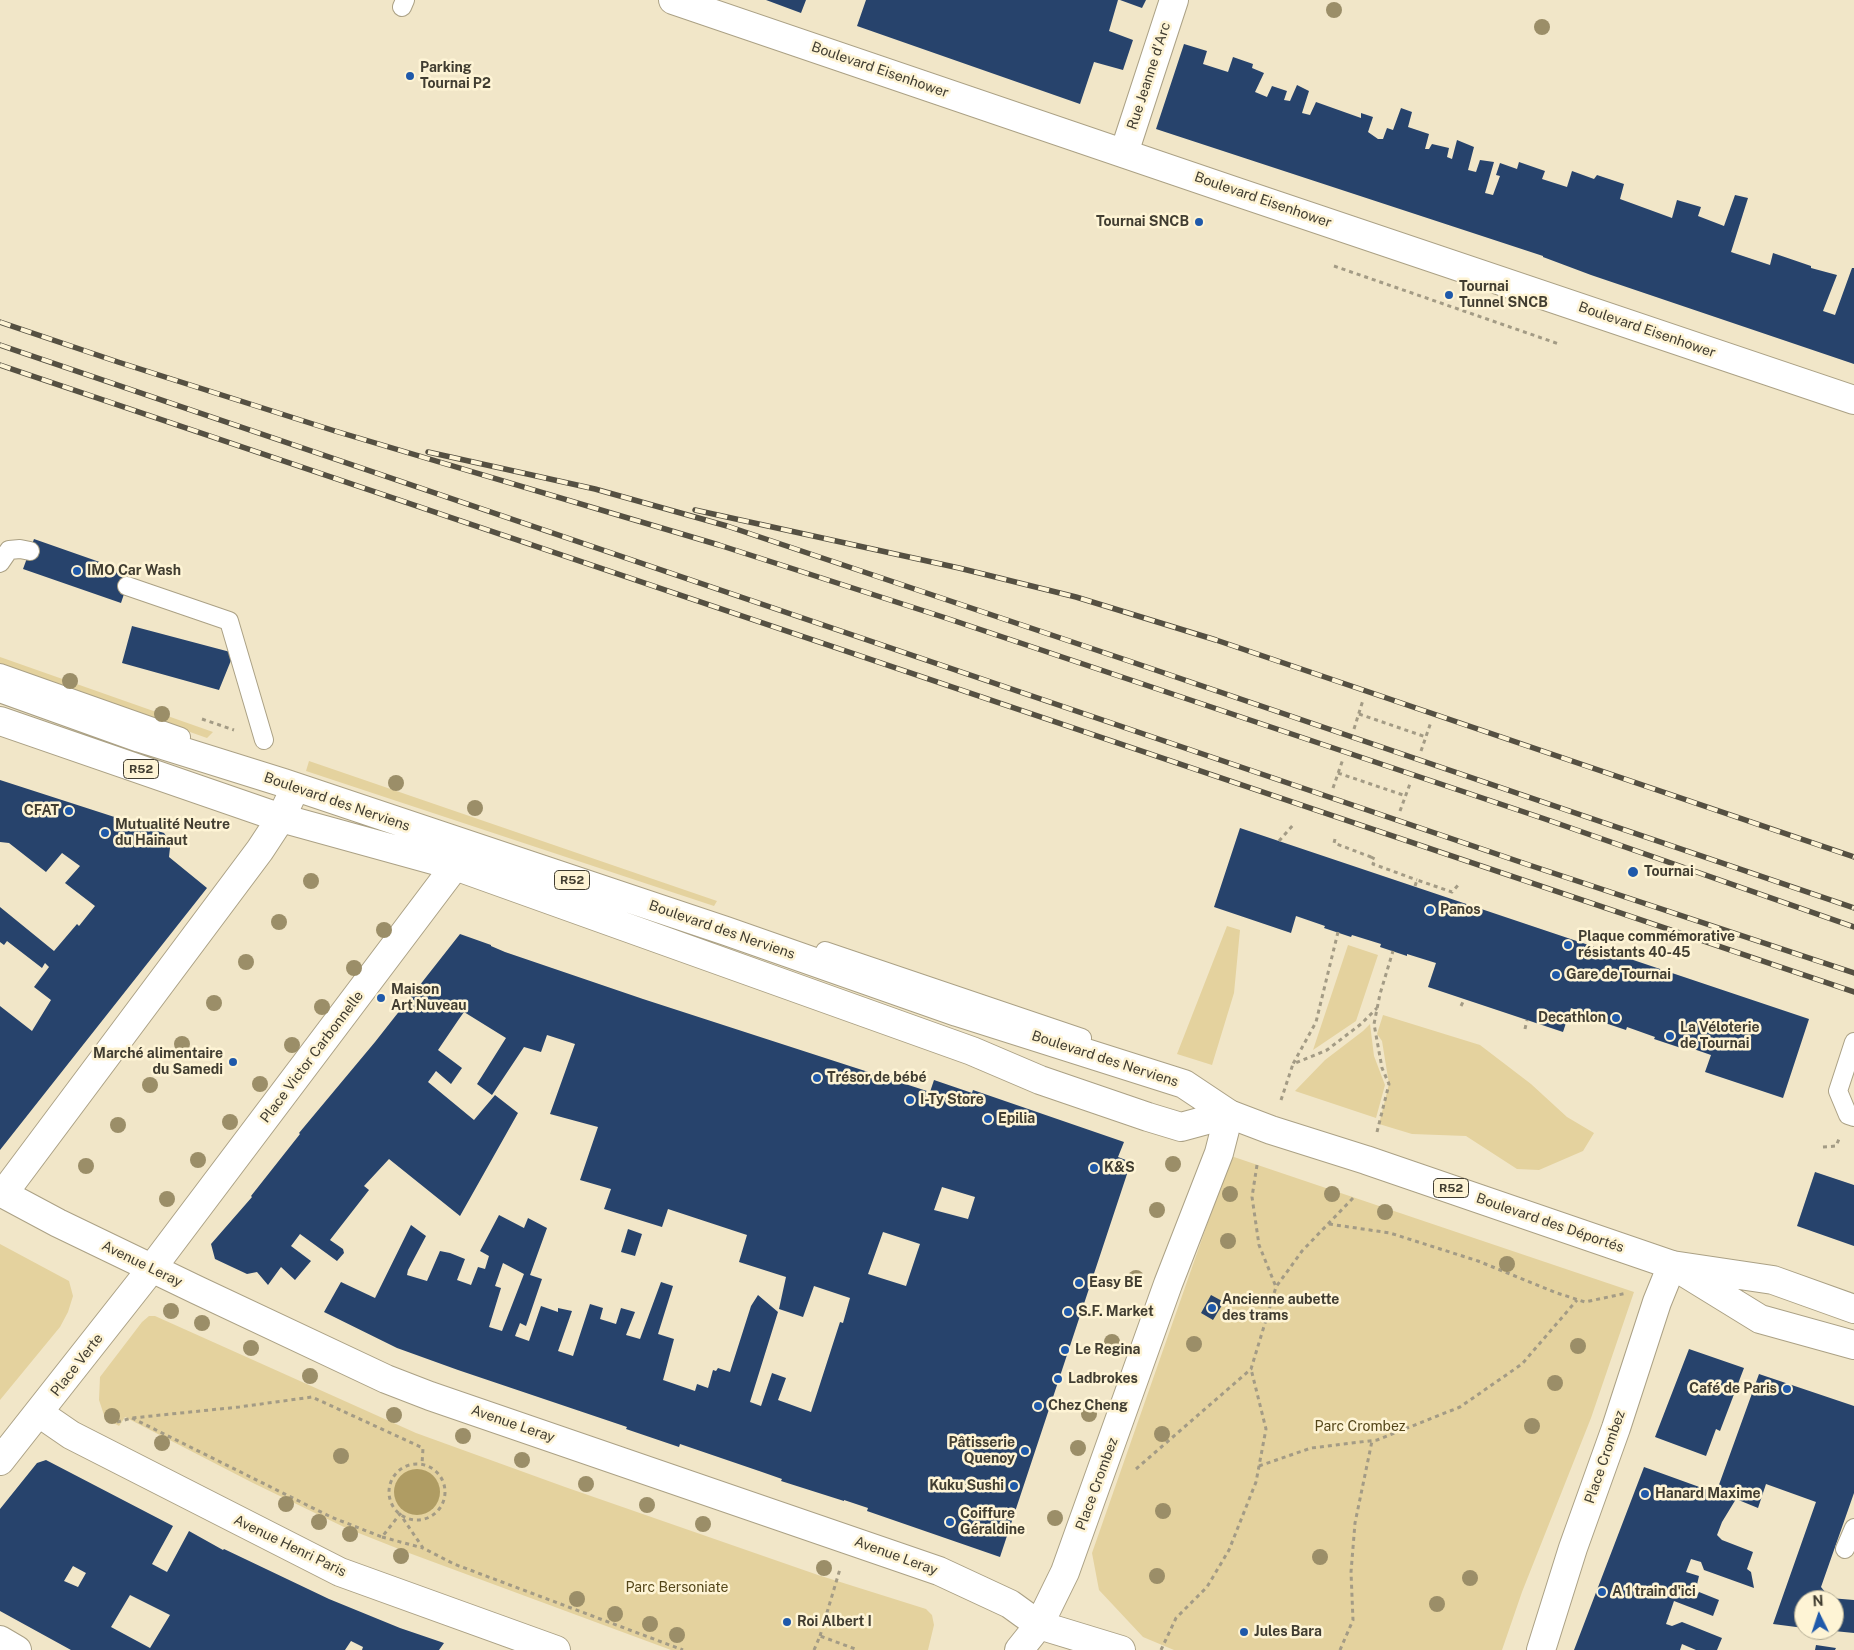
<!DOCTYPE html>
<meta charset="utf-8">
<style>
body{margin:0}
#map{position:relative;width:1854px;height:1650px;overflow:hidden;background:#f1e6c8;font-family:"Public Sans",sans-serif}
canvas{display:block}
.north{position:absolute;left:1794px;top:1590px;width:50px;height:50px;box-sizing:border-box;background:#fef4d5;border:1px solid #b2ab93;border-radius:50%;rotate:356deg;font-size:14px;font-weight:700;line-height:20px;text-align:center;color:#413d31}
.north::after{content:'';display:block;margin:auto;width:18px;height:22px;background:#1f59aa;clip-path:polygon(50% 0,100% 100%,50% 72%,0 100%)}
</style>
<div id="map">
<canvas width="1854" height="1650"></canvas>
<div class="north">N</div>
</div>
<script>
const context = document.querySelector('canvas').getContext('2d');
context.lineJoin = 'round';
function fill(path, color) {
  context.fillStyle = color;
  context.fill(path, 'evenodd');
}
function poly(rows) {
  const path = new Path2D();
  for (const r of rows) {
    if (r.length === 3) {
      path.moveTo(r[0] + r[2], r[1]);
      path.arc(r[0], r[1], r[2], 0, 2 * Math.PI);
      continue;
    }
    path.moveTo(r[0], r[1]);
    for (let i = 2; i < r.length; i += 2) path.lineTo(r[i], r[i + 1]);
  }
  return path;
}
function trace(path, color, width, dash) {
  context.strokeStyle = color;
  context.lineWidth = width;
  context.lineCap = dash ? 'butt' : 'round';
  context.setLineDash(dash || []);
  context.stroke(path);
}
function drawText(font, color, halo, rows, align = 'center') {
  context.font = font + ' "Public Sans",sans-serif';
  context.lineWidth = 5;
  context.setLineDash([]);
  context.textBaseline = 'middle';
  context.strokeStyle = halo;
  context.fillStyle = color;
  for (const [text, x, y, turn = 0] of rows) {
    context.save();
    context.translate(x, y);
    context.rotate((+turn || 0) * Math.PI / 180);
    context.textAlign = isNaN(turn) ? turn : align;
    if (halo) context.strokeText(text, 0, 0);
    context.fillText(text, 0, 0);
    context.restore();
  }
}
fill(poly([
 [0,657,213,732,207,738,0,665],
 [309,761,717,901,714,906,306,771],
 [1227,926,1240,930,1234,993,1212,1065,1177,1054],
 [1348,945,1378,955,1356,1021,1313,1050],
 [1383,1015,1480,1045,1531,1084,1567,1117,1594,1133,1583,1151,1539,1170,1517,1169,1466,1136,1412,1134,1379,1124,1389,1084,1382,1041,1377,1034],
 [1370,1024,1374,1056,1385,1085,1376,1118,1295,1091,1325,1060,1363,1031],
 [1231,1156,1634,1292,1591,1418,1522,1592,1502,1650,1174,1650,1143,1637,1099,1590,1092,1553],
 [0,1244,69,1281,73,1296,68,1312,60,1327,0,1400],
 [149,1316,155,1316,416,1433,565,1487,818,1575,926,1609,932,1615,934,1625,928,1650,671,1650,409,1553,346,1528,253,1483,125,1417,119,1426,105,1418,99,1400,100,1377,142,1322]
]), '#e4d29e');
fill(poly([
 [417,1492,23]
]), '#af9c63');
fill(poly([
 [766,0,806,0,801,13],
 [866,0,1118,0,1109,31,1133,40,1123,70,1094,62,1080,104,857,26],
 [1120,0,1146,0,1142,8],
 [1184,44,1207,51,1203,64,1228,72,1233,57,1253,64,1252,68,1264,73,1255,92,1267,97,1272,86,1287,91,1284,100,1290,101,1297,85,1309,91,1302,113,1310,115,1316,102,1361,118,1361,113,1373,117,1368,132,1378,139,1383,139,1387,128,1393,130,1401,108,1412,112,1408,127,1429,134,1425,149,1429,149,1432,144,1449,148,1447,157,1452,159,1457,140,1474,147,1468,170,1476,172,1480,160,1494,162,1485,193,1493,195,1500,176,1496,175,1500,163,1517,169,1519,162,1545,171,1542,179,1567,187,1572,171,1594,179,1597,175,1624,184,1620,199,1672,218,1677,200,1701,207,1698,216,1724,226,1735,195,1748,198,1731,252,1770,265,1773,253,1811,266,1811,268,1837,275,1823,311,1835,315,1852,268,1854,268,1854,364,1591,275,1543,257,1543,256,1156,129],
 [34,539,131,573,121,603,23,569],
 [132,626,234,653,219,690,122,663],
 [0,780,164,833,168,839,170,848,169,857,207,888,0,1150,0,1006,32,1031,51,1000,34,987,49,967,45,963,42,968,7,941,4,945,0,942,0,907,54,951,77,924,79,926,95,906,65,883,80,866,62,853,46,872,9,843,0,842],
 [1240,828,1809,1019,1783,1098,1705,1072,1711,1055,1682,1045,1681,1048,1654,1039,1655,1037,1627,1027,1626,1030,1599,1021,1600,1018,1571,1008,1563,1032,1428,987,1436,963,1407,954,1407,956,1380,947,1381,944,1352,935,1351,937,1324,928,1325,926,1296,916,1291,933,1214,907],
 [460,934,491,945,491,946,505,952,643,999,930,1092,934,1080,972,1093,973,1090,1124,1142,1118,1157,1131,1162,1000,1557,867,1511,868,1508,844,1500,844,1501,781,1481,782,1479,762,1472,680,1444,679,1447,626,1429,627,1427,458,1370,397,1348,324,1312,341,1282,375,1298,411,1225,426,1236,408,1270,407,1275,427,1281,440,1251,450,1253,465,1259,457,1280,471,1285,478,1267,485,1269,489,1256,480,1251,499,1215,524,1228,528,1218,547,1228,530,1275,542,1279,526,1326,520,1323,515,1336,529,1341,541,1306,558,1312,558,1308,572,1311,558,1351,573,1356,590,1304,603,1308,600,1319,616,1324,621,1308,635,1312,626,1335,640,1339,661,1282,673,1286,658,1334,674,1339,663,1380,695,1391,697,1384,708,1388,713,1370,716,1371,718,1368,730,1372,751,1306,758,1295,778,1312,750,1402,761,1406,772,1373,786,1378,778,1400,811,1412,840,1322,843,1323,850,1298,814,1286,803,1317,779,1309,786,1277,739,1262,747,1235,668,1209,662,1227,604,1209,611,1189,580,1180,598,1127,550,1114,575,1044,547,1035,541,1052,524,1047,492,1095,477,1084,506,1038,464,1012,459,1019,438,1050,462,1068,451,1084,436,1071,428,1082,474,1120,495,1095,518,1113,460,1216,389,1159,364,1186,369,1190,330,1240,343,1249,344,1253,337,1261,300,1234,291,1246,311,1261,295,1280,281,1267,268,1285,257,1272,247,1274,215,1259,211,1244,252,1197,251,1196,300,1134,299,1133,375,1042],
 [942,1187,975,1197,968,1219,934,1210],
 [883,1232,920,1244,906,1286,868,1274],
 [503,1263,524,1274,502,1331,489,1327,501,1288,495,1286],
 [1815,1172,1854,1185,1854,1246,1797,1226],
 [628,1229,642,1234,635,1256,621,1252],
 [1211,1295,1224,1302,1213,1320,1201,1313],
 [1689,1349,1744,1368,1720,1431,1716,1429,1706,1456,1655,1437],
 [1759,1374,1854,1406,1854,1493,1821,1587,1830,1598,1854,1600,1854,1633,1834,1631,1834,1600,1804,1600,1804,1628,1773,1624,1816,1502,1766,1484,1758,1508,1736,1499,1722,1522,1717,1535,1722,1540,1753,1552,1747,1569,1751,1572,1754,1588,1704,1570,1701,1562,1691,1559,1686,1572,1699,1576,1695,1593,1697,1596,1699,1592,1719,1600,1713,1616,1674,1601,1666,1624,1672,1626,1682,1622,1722,1638,1717,1650,1696,1650,1682,1644,1680,1650,1574,1650,1644,1467,1716,1493],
 [46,1460,173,1526,152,1564,167,1572,189,1531,223,1550,224,1549,329,1599,400,1628,444,1643,439,1650,362,1650,363,1647,351,1641,345,1650,71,1650,0,1611,0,1509,37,1463],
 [73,1566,86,1573,78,1587,64,1581],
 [130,1595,170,1615,150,1648,111,1627],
 [1816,1645,1836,1648,1835,1650,1815,1650]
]), '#27436c');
const service = poly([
 [402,7,405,0],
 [0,563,9,550,20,549,30,551],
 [127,586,229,621,264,740],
 [0,673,181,737],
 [825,951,1082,1038],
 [1854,1042,1838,1091,1848,1115,1854,1117],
 [1845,1549,1854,1528]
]);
const minor = poly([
 [1124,153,1174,0],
 [0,1192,58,1223,197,1290,386,1379,430,1396,939,1571,1010,1604,1039,1625,1121,1650],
 [3,1194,260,850,281,818,295,788],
 [39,1413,71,1435,340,1572,556,1650],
 [0,1461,152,1268,455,866,471,850],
 [0,1640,17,1650],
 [1019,1650,1039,1625,1065,1572,1168,1284,1219,1153,1229,1114],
 [1541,1650,1573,1548,1616,1428,1657,1302,1672,1265]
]);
const tertiary = poly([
 [673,0,1237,192,1854,400]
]);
const primary = poly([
 [0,688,140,738,284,783,726,931,957,1012,1184,1084,1229,1114,1271,1130,1366,1160,1672,1265,1773,1280,1854,1309],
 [0,721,281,818,455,866,972,1051,1040,1080,1148,1117,1181,1127,1229,1114],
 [1682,1271,1760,1319,1854,1345]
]);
trace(service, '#aba185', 20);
trace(minor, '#aba185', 30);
trace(tertiary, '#aba185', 30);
trace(primary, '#aba185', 30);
trace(poly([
 [1334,266,1559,344],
 [1359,714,1426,737],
 [202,719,234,730],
 [1354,729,1363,700],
 [1421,751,1431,722],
 [1338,773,1406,796],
 [1333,788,1343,759],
 [1400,811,1411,781],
 [1335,839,1334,843,1371,857,1372,853],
 [1279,841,1293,825],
 [1371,857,1375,859,1373,864,1417,880],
 [1415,886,1417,880,1452,892,1460,883],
 [1338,932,1316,1022,1293,1064,1327,1050,1361,1024,1377,1008],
 [1461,1006,1464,1000],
 [1525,1029,1527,1020],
 [1281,1100,1293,1064],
 [1377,1132,1389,1084,1382,1068,1374,1024,1380,994,1393,951],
 [1823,1147,1836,1146,1839,1139],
 [1257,1165,1252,1197,1259,1245,1276,1287],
 [1329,1224,1390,1233,1478,1261,1557,1293,1585,1302,1627,1293],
 [132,1418,331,1517,382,1537,400,1514,423,1548,454,1564,683,1650],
 [117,1422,132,1418,239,1407,312,1397,423,1448,422,1464],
 [417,1492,28],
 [1259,1466,1311,1448,1377,1440,1460,1407,1522,1364,1577,1300],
 [1136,1469,1251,1369,1276,1287,1302,1251,1354,1197],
 [382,1537,423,1548],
 [820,1636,840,1569],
 [814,1650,820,1636,858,1650],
 [1161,1650,1176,1618,1207,1587,1229,1550,1256,1482,1266,1429,1251,1369],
 [1340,1650,1353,1620,1351,1572,1355,1523,1372,1441]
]), '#a39b85', 3, [4, 4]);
trace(service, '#fff', 18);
trace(minor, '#fff', 28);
trace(tertiary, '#fff', 28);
trace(primary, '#fff', 28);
const rail = poly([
 [0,322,118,362,335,431,719,545,946,618,1545,819,1854,927],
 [0,345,1529,865,1854,973],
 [0,365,1854,992],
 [428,452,595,489,727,526,1129,661,1854,908],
 [695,510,959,568,1076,597,1216,640,1854,857]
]);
trace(rail, '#555042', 5.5);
trace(rail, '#fef4d5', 4, [11]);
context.fillStyle = '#9b8e68';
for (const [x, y] of [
 [1334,10],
 [1542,27],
 [70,681],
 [162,714],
 [396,783],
 [475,808],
 [311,881],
 [279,922],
 [384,930],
 [246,962],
 [354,968],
 [214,1003],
 [322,1007],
 [182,1044],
 [292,1045],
 [260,1084],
 [150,1085],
 [230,1122],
 [118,1125],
 [198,1160],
 [1173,1164],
 [86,1166],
 [1230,1194],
 [1332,1194],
 [167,1199],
 [1157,1210],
 [1385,1212],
 [1228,1241],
 [1507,1264],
 [1136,1278],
 [171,1311],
 [202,1323],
 [1112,1342],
 [1194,1344],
 [1578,1346],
 [251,1348],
 [310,1376],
 [1555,1383],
 [1089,1414],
 [394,1415],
 [112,1416],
 [1532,1426],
 [1162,1434],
 [463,1436],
 [162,1443],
 [1078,1448],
 [341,1456],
 [522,1460],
 [586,1484],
 [286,1504],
 [647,1505],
 [1163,1511],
 [1055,1518],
 [319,1522],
 [703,1524],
 [350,1534],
 [401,1556],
 [1320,1557],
 [824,1568],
 [1157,1576],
 [1470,1578],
 [577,1599],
 [1437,1604],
 [615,1614],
 [650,1624],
 [677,1635]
]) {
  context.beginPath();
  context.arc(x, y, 8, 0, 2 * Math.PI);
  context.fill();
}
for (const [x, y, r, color] of [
 [410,76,5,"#1f59aa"],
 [1199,222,5,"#1f59aa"],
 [1449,295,5,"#1f59aa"],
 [77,571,5,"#1f59aa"],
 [69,811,5,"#1f59aa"],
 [105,833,5,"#1f59aa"],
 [1633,872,6,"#1f59aa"],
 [1430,910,5,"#1f59aa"],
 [1568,945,5,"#1f59aa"],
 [1556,975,5,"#1f59aa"],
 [381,998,5,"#1f59aa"],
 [1616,1018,5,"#1f59aa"],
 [1670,1036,5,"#1f59aa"],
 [233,1062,5,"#1f59aa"],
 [817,1078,5,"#1f59aa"],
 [910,1100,5,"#1f59aa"],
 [988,1119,5,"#1f59aa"],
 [1094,1168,5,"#1f59aa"],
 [1079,1283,5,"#1f59aa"],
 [1212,1308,5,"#1f59aa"],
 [1068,1312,5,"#1f59aa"],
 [1065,1350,5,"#1f59aa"],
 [1058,1379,5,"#1f59aa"],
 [1787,1389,5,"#1f59aa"],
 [1038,1406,5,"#1f59aa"],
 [1025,1451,5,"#1f59aa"],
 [1014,1486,5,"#1f59aa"],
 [1645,1494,5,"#1f59aa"],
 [950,1522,5,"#1f59aa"],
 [1602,1592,5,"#1f59aa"],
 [787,1622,5,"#1f59aa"],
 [1244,1632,5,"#1f59aa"]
]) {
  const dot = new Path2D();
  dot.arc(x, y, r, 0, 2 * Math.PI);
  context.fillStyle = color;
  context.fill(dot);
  trace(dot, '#fef4d5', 2);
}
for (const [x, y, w] of [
 [141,769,35],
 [572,880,35],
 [1451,1188,35]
]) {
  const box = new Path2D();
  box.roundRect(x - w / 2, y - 9.5, w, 19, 4);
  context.fillStyle = '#fef4d5';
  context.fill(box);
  trace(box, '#413d31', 1);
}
drawText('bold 12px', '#413d31', null, [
 ["R52",141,769],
 ["R52",572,880],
 ["R52",1451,1188]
]);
drawText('bold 14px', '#413d31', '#fef4d5', [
 ["Parking",420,68],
 ["Tournai P2",420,84],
 ["Tournai SNCB",1189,222,"right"],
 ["Tournai",1459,287],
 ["Tunnel SNCB",1459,303],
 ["IMO Car Wash",87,571],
 ["CFAT",59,811,"right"],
 ["Mutualité Neutre",115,825],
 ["du Hainaut",115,841],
 ["Tournai",1644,872],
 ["Panos",1440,910],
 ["Plaque commémorative",1578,937],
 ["résistants 40-45",1578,953],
 ["Gare de Tournai",1566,975],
 ["Maison",391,990],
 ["Art Nuveau",391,1006],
 ["Decathlon",1606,1018,"right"],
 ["La Véloterie",1680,1028],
 ["de Tournai",1680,1044],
 ["Marché alimentaire",223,1054,"right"],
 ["du Samedi",223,1070,"right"],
 ["Trésor de bébé",827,1078],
 ["I-Ty Store",920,1100],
 ["Epilia",998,1119],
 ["K&S",1104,1168],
 ["Easy BE",1089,1283],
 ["Ancienne aubette",1222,1300],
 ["des trams",1222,1316],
 ["S.F. Market",1078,1312],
 ["Le Regina",1075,1350],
 ["Ladbrokes",1068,1379],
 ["Café de Paris",1777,1389,"right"],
 ["Chez Cheng",1048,1406],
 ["Pâtisserie",1015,1443,"right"],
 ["Quenoy",1015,1459,"right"],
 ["Kuku Sushi",1004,1486,"right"],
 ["Hanard Maxime",1655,1494],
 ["Coiffure",960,1514],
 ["Géraldine",960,1530],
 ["A 1 train d'ici",1612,1592],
 ["Roi Albert I",797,1622],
 ["Jules Bara",1254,1632]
], 'left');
drawText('14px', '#413d31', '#fef4d5', [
 ["Boulevard Eisenhower",880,70,19],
 ["Rue Jeanne d'Arc",1149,76,-72],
 ["Boulevard Eisenhower",1263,200,19],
 ["Boulevard Eisenhower",1647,330,19],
 ["Boulevard des Nerviens",337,802,19],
 ["Boulevard des Nerviens",722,930,19],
 ["Place Victor Carbonnelle",312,1057,-53],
 ["Boulevard des Nerviens",1105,1059,18],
 ["Boulevard des Déportés",1550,1223,19],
 ["Avenue Leray",142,1264,26],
 ["Place Verte",77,1365,-52],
 ["Avenue Leray",513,1424,19],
 ["Place Crombez",1605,1457,-71],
 ["Place Crombez",1097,1484,-70],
 ["Avenue Henri Paris",290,1546,26],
 ["Avenue Leray",896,1556,20]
]);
drawText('14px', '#544619', '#fef4d5', [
 ["Parc Crombez",1360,1427],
 ["Parc Bersoniate",677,1588]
]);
</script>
